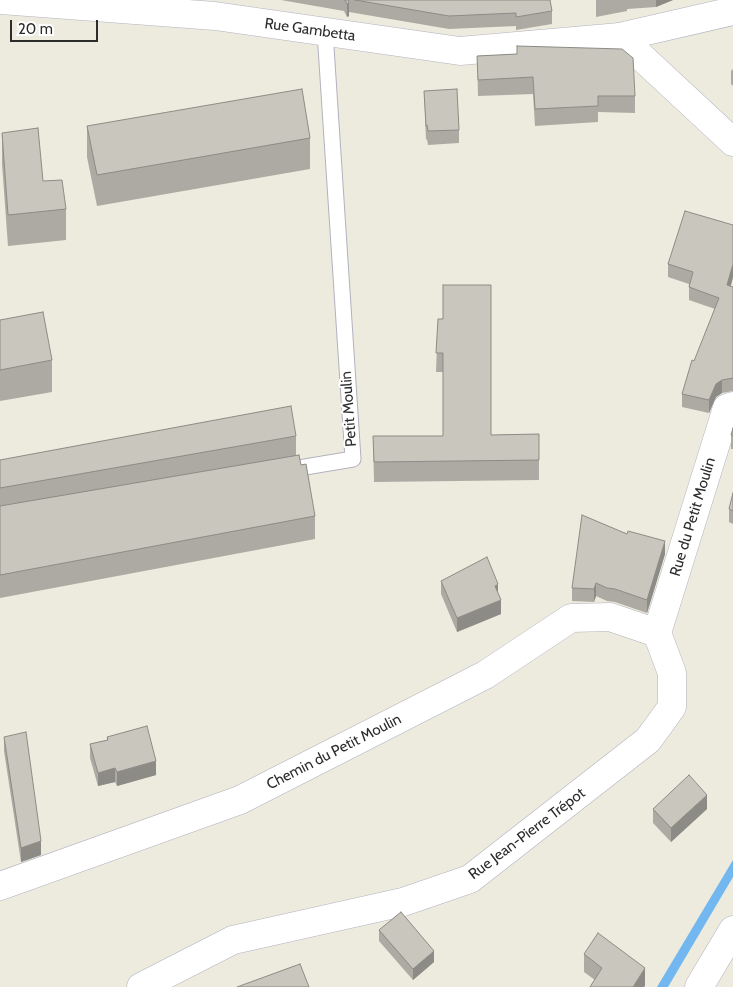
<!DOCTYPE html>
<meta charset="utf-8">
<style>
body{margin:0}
#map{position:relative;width:733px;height:987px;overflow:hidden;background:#edeade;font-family:Cabin,sans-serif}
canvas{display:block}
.scale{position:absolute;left:10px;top:20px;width:88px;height:22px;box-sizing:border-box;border:2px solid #2c2c2c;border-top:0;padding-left:6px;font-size:15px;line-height:18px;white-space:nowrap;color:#2c2c2c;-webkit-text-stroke:4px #fff;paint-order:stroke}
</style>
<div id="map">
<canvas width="733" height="987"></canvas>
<div class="scale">20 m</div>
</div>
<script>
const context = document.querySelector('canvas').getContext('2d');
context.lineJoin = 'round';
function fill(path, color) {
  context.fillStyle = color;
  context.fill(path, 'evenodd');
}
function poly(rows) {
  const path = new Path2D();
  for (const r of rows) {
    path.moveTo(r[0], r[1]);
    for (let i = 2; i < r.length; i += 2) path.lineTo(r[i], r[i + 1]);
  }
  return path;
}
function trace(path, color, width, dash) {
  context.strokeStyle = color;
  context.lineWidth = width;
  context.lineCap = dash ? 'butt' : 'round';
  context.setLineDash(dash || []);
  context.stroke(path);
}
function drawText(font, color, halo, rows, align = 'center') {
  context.font = font + ' Cabin,sans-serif';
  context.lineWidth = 4;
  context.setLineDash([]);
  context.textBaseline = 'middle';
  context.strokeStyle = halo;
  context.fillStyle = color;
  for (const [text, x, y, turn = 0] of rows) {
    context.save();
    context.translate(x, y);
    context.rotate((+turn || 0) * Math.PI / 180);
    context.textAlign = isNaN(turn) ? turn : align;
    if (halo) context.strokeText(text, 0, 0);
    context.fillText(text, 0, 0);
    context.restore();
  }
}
fill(poly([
 [733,860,733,877,668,987,657,987]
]), '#72b7ef');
const lane = poly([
 [287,470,353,459,325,32]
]);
const street = poly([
 [620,37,733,142],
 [657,633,727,408,733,406],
 [0,886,240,800,485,675,571,618,610,617,657,633],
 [141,987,233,940,403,902,470,879,648,740,672,707,672,673,657,633],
 [699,987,733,930]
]);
const secondary = poly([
 [0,0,215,16,460,51,620,37,733,11]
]);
trace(lane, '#b2b2bf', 17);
trace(street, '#b2b2bf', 29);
trace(secondary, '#b2b2bf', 29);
trace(lane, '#fff', 15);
trace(street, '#fff', 28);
trace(secondary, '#fff', 28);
fill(poly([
 [281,0,550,0,552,11,552,24,516,30,516,26,449,29,349,12,349,16,347,17,344,11],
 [596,0,673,0,656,7,627,9,627,11,596,17],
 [517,54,635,96,635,113,598,112,598,122,535,126,533,94,478,96,477,56],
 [733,69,733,86,731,84,731,71],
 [424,91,459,130,459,143,428,145,427,139,426,140],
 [87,126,310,138,310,169,97,206,87,157],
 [2,133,66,209,66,240,8,246,2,164],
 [733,225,733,277,731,286,733,287,733,391,722,393,716,397,709,413,682,407,682,394,715,309,689,300,689,284,668,277,668,264],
 [438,319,491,435,539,434,539,480,374,482,373,436,443,436,443,372,436,372],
 [0,320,52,360,52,392,0,401],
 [733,428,733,449,731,449,731,435],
 [296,436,296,455,315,516,315,539,0,598,0,460],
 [733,493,733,524,729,522,729,509],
 [665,554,647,613,615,602,607,601,596,596,594,602,572,601,572,588],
 [441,581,498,594,501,614,457,632,441,594],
 [4,737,41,855,21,862,4,751],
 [107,737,156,775,117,786,115,782,98,786,90,758,90,744,107,740],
 [653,809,707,809,671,842,653,823],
 [379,930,434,962,413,980,379,941],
 [584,954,645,986,595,980,584,972]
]), '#adaaa3');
fill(poly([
 [656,0,673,0,656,7],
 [349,3,349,16,347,17,347,4],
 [733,264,733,277,727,298,727,285],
 [722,380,722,393,716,397,709,413,709,400,716,384],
 [665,541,665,554,647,613,647,600],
 [596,583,596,596,594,602,594,589],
 [498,584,498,598,495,586],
 [501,600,501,614,457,632,457,618],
 [156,761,156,775,117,786,117,772],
 [115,768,115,782,98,786,98,773],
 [707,795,707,809,671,842,671,828],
 [41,841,41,855,21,862,21,848],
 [434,951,434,962,413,980,413,969],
 [645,968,645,986,644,987,633,987]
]), '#8d8b85');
const building = poly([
 [345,0,348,0,349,3,347,4,345,0],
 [355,0,550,0,552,11,516,17,516,13,449,16,355,0],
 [517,46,622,49,633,58,635,96,598,96,598,106,535,109,533,77,478,80,477,56,517,54,517,46],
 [302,89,310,138,97,175,87,126,302,89],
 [457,89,459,130,428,131,427,125,426,126,424,91,457,89],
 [38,128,43,181,62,180,66,209,8,215,2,133,38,128],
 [685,211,733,225,733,264,727,285,733,287,733,378,722,380,716,384,709,400,682,394,692,360,694,361,719,298,689,287,693,272,668,264,685,211],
 [443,285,491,285,491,435,539,434,539,460,374,462,373,436,443,436,443,353,436,353,438,319,443,319,443,285],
 [43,312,52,360,0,370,0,320,43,312],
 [291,406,296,436,0,488,0,460,291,406],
 [733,428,733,436,731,435,733,428],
 [299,455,301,465,306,464,315,516,0,575,0,506,299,455],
 [733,493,733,511,729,509,733,493],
 [582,515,627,534,628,531,665,541,647,600,615,589,607,588,596,583,594,589,572,588,582,515],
 [487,557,498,584,495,586,501,600,457,618,441,581,487,557],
 [147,726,156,761,117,772,115,768,98,773,90,744,108,740,107,737,147,726],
 [26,732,41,841,21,848,4,737,26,732],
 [689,775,707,795,671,828,653,809,689,775],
 [401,912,434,951,413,969,379,930,401,912],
 [598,933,645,968,633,987,590,987,602,968,584,954,598,933],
 [300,964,309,987,237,987,300,964]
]);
fill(building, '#c9c6be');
trace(building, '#8d8b85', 1);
drawText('15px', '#2c2c2c', '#fff', [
 ["Rue Gambetta",310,30,8],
 ["Petit Moulin",349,409,-94],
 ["Rue du Petit Moulin",693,517,-73],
 ["Chemin du Petit Moulin",334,752,-27],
 ["Rue Jean-Pierre Trépot",527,834,-37]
]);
</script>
